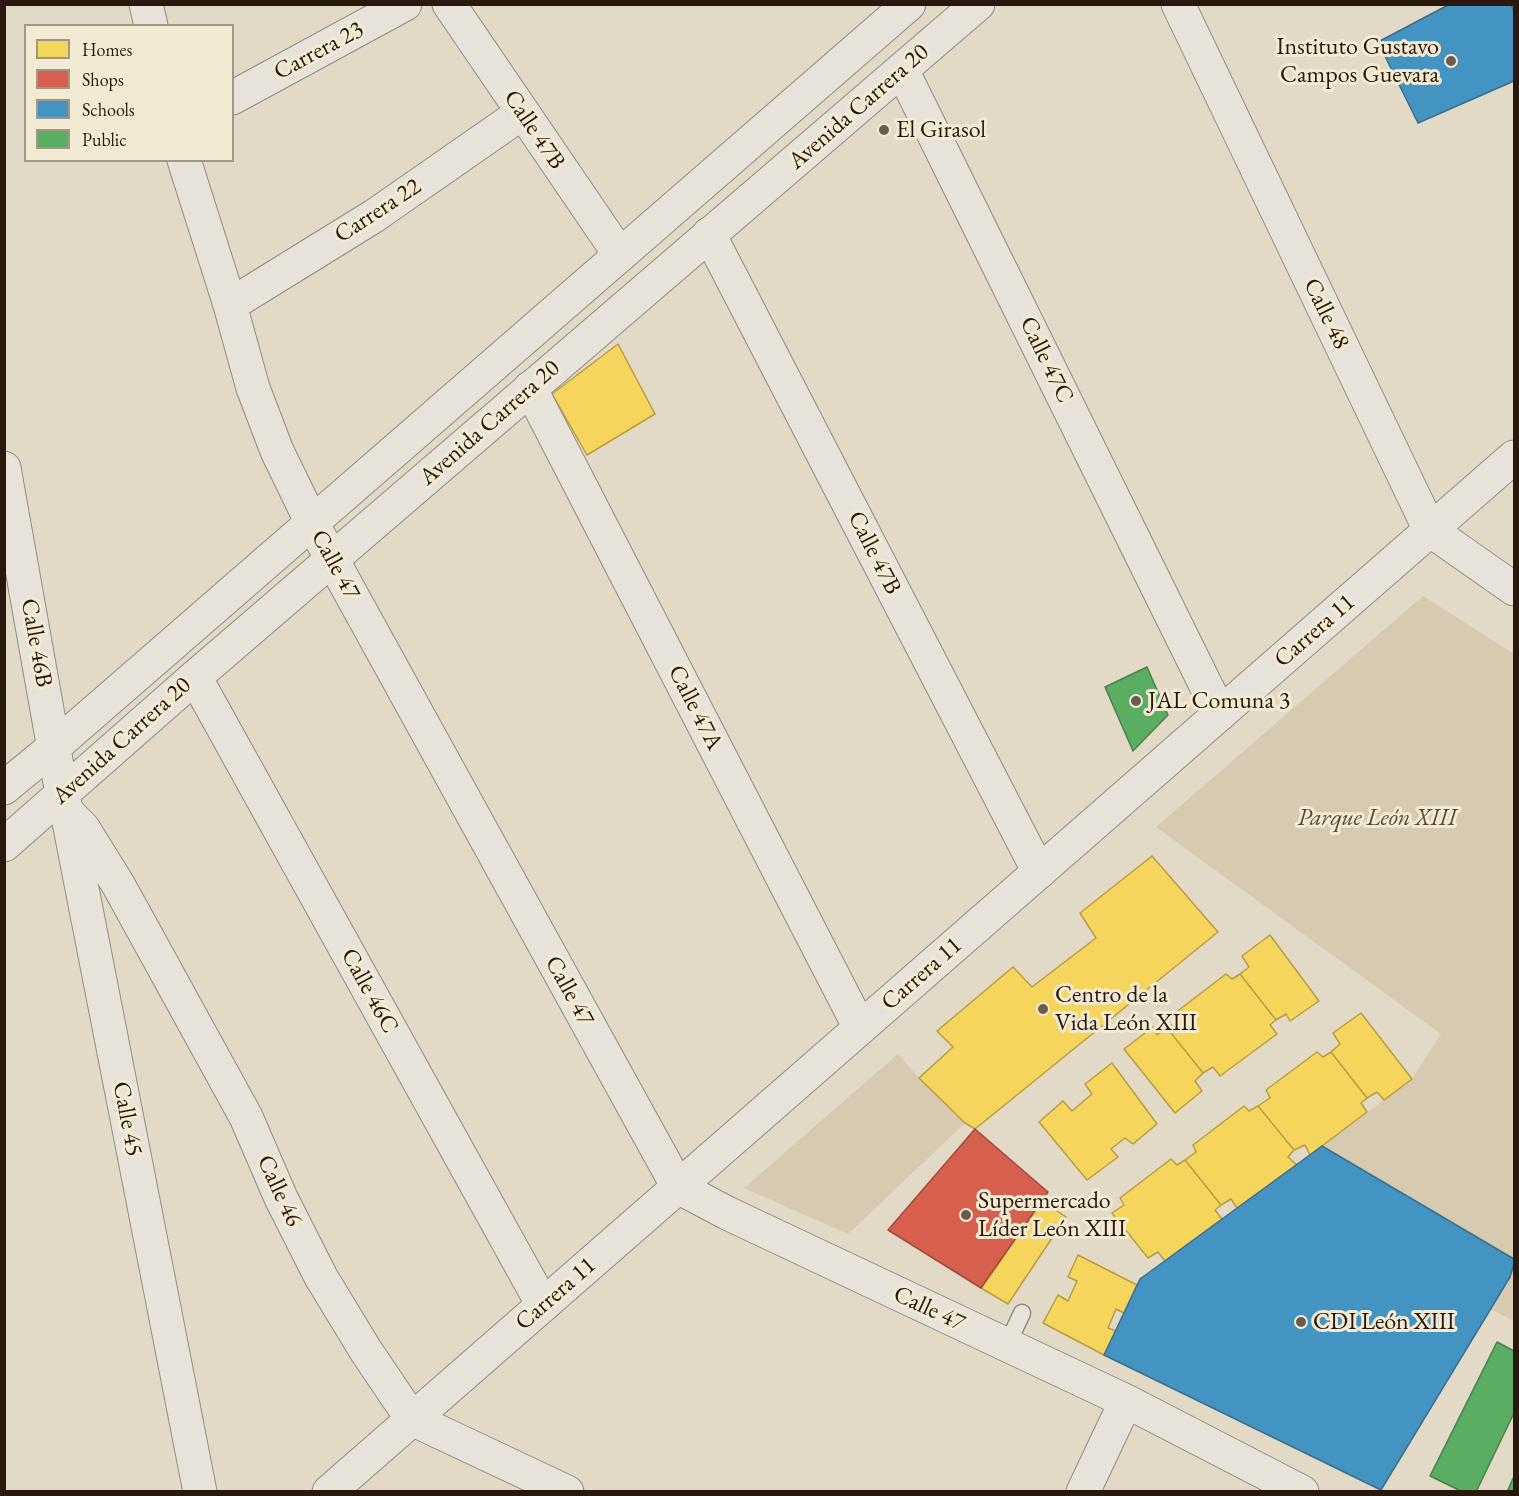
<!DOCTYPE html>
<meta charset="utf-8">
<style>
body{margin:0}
#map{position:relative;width:1519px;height:1496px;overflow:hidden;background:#e2dac7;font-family:"EB Garamond",serif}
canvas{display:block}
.frame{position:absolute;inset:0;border:6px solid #28180d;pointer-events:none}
.legend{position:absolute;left:24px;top:24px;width:210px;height:138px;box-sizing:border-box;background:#f3ead3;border:2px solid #a29684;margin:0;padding:8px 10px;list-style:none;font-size:18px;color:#28180d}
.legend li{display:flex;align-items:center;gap:12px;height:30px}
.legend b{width:30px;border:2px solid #a29684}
</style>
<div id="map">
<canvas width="1519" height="1496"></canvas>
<div class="frame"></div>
<ul class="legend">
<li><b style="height:16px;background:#f6d55c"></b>Homes</li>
<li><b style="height:16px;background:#d6604d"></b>Shops</li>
<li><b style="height:16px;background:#4393c3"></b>Schools</li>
<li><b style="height:16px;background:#5aae61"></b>Public</li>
</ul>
</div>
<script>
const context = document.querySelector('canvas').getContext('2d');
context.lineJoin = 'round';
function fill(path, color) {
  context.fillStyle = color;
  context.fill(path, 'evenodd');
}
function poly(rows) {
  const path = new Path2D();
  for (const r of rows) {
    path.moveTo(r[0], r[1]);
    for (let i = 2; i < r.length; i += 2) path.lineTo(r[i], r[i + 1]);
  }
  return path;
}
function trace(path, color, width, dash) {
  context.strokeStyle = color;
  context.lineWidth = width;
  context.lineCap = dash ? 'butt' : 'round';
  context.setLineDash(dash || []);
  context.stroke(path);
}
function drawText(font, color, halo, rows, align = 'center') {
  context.font = font + ' "EB Garamond",serif';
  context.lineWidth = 6;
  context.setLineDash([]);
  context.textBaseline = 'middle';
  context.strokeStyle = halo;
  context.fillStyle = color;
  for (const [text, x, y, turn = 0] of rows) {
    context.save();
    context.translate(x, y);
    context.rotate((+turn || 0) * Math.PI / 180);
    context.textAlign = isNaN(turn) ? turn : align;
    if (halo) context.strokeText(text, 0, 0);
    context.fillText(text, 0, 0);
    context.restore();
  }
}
fill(poly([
 [1423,596,1514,654,1514,1259,1322,1146,1412,1079,1441,1034,1156,827],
 [898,1054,919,1078,965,1123,848,1234,744,1188],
 [1514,1263,1514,1321,1490,1309]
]), '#d6cab0');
const homes = poly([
 [618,344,655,414,587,455,552,394,618,344],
 [1152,856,1218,932,975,1129,965,1123,919,1078,953,1047,937,1031,1013,967,1032,987,1096,938,1080,913,1152,856],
 [1270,935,1319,1001,1290,1021,1286,1014,1276,1020,1240,974,1249,967,1242,956,1270,935],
 [1226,974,1232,979,1240,974,1276,1020,1270,1025,1277,1034,1220,1076,1213,1067,1203,1073,1167,1028,1179,1020,1175,1013,1226,974],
 [1361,1013,1412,1079,1384,1100,1377,1092,1367,1098,1331,1052,1340,1044,1333,1033,1361,1013],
 [1153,1027,1157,1035,1167,1028,1203,1073,1195,1081,1202,1091,1175,1113,1124,1049,1153,1027],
 [1317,1052,1323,1057,1331,1052,1367,1098,1361,1103,1367,1112,1310,1155,1305,1145,1294,1150,1258,1106,1270,1098,1266,1090,1317,1052],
 [1112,1063,1157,1124,1133,1144,1125,1138,1111,1149,1118,1157,1087,1180,1039,1122,1063,1101,1072,1111,1092,1094,1085,1084,1112,1063],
 [1244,1106,1249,1111,1258,1106,1294,1150,1288,1157,1297,1165,1237,1208,1231,1199,1221,1205,1185,1160,1196,1152,1193,1145,1244,1106],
 [1171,1159,1177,1165,1185,1160,1221,1205,1215,1210,1222,1219,1165,1261,1158,1252,1148,1258,1112,1213,1124,1205,1120,1198,1171,1159],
 [1042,1201,1066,1217,1008,1304,981,1288,1042,1201],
 [1078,1255,1137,1285,1124,1313,1116,1309,1108,1328,1116,1331,1104,1355,1043,1323,1058,1295,1068,1301,1077,1281,1068,1277,1078,1255]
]);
fill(homes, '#f6d55c');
trace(homes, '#b89c44', 1.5);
const shops = poly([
 [975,1129,1048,1192,981,1288,888,1230,975,1129]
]);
fill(shops, '#d6604d');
trace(shops, '#a24a3a', 1.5);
const schools = poly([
 [1450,4,1511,4,1514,12,1514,81,1418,123,1378,42,1450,4],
 [1322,1146,1514,1259,1514,1264,1510,1277,1381,1490,1104,1355,1140,1279,1322,1146]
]);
fill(schools, '#4393c3');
trace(schools, '#3b6e8c', 1.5);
const public = poly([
 [1147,667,1168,715,1133,751,1105,687,1147,667],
 [1497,1342,1514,1351,1514,1413,1476,1492,1463,1492,1430,1476,1497,1342],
 [1514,1476,1514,1492,1507,1492,1514,1476]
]);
fill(public, '#5aae61');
trace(public, '#4b8148', 1.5);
const service = poly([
 [1007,1345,1022,1313]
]);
const minor = poly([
 [146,4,151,26],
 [449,4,620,255],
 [1178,4,1430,530,1514,589],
 [902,70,1220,714],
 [232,98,405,4],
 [184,160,230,305,253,388,277,451,312,523,678,1187,727,1213,1126,1401,1302,1492],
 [709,234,1039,872],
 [230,305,374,216,522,113],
 [530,388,860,1028],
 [195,677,543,1305],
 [67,812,83,828,119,886,246,1117,281,1198,321,1277,366,1351,412,1419,567,1492],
 [1083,1492,1126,1401]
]);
const tertiary = poly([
 [4,468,62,794,67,812,200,1492],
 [4,788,55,746,909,4],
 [4,845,195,677,978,4],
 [329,1492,1514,457]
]);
trace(service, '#918a7e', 19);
trace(minor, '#918a7e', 35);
trace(tertiary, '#918a7e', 35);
trace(service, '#e8e3da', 16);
trace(minor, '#e8e3da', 33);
trace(tertiary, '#e8e3da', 33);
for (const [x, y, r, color] of [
 [1451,61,6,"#695c4e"],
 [884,130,6,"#695c4e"],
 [1136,701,6,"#695c4e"],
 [1043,1009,6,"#695c4e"],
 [966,1215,6,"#695c4e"],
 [1301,1322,6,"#695c4e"]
]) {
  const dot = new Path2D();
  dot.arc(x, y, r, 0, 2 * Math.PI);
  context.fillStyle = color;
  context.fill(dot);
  trace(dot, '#f3ead3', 2);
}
drawText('24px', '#28180d', '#f3ead3', [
 ["Instituto Gustavo",1439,47,"right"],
 ["Campos Guevara",1439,75,"right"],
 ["El Girasol",896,130],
 ["JAL Comuna 3",1148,701],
 ["Centro de la",1055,995],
 ["Vida León XIII",1055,1023],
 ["Supermercado",978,1201],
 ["Líder León XIII",978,1229],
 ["CDI León XIII",1313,1322]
], 'left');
drawText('24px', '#28180d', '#f3ead3', [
 ["Carrera 23",319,51,-28],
 ["Avenida Carrera 20",859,107,-41],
 ["Calle 47B",534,130,56],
 ["Carrera 22",378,211,-33],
 ["Calle 48",1326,314,64],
 ["Calle 47C",1046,360,64],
 ["Avenida Carrera 20",490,423,-41],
 ["Calle 47B",874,553,63],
 ["Calle 47",335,565,61],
 ["Carrera 11",1315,631,-41],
 ["Calle 46B",36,643,80],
 ["Calle 47A",695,708,63],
 ["Avenida Carrera 20",122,741,-42],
 ["Carrera 11",922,974,-41],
 ["Calle 46C",369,991,61],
 ["Calle 47",569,991,61],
 ["Calle 45",127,1119,79],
 ["Calle 46",279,1191,65],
 ["Carrera 11",556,1294,-41],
 ["Calle 47",929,1309,25]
]);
drawText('italic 24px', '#594a38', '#f3ead3', [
 ["Parque León XIII",1377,818]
]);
</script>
